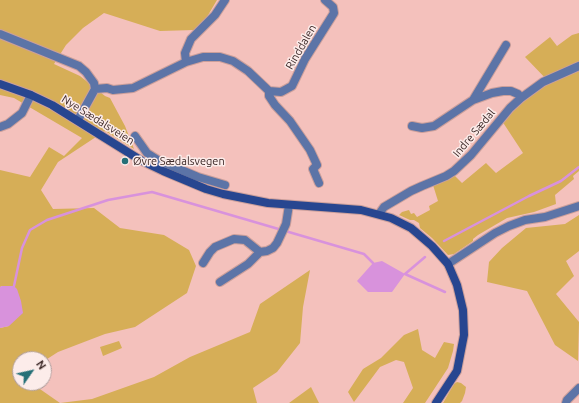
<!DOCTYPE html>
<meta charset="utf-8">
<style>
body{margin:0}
#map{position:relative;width:579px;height:403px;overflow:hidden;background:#f4c1bc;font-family:Ubuntu,sans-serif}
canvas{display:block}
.north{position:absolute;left:12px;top:351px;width:40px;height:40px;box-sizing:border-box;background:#fcecea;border:1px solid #af9d9c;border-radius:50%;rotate:56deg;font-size:11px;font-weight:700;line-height:16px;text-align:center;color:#3b2726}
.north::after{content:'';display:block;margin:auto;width:14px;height:18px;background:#256f77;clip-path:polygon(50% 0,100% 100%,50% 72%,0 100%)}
</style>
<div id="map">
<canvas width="579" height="403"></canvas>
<div class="north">N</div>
</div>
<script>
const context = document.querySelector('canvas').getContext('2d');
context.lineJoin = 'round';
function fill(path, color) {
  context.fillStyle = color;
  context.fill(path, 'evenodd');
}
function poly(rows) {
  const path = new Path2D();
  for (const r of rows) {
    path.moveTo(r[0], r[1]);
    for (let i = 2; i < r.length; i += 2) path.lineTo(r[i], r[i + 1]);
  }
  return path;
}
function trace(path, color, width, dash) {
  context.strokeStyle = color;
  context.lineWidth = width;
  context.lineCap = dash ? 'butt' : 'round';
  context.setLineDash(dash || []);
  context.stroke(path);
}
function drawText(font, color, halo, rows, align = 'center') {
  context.font = font + ' Ubuntu,sans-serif';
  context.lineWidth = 3;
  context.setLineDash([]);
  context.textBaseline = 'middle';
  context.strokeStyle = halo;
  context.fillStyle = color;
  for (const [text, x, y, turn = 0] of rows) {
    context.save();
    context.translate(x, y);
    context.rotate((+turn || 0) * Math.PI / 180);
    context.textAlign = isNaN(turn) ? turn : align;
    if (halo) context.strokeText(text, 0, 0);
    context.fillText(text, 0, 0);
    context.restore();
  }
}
fill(poly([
 [0,0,217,0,204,22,194,30,160,31,104,13,83,28,66,45,54,64,80,76,105,96,110,98,125,126,134,149,105,131,58,162,41,190,53,209,94,208,120,228,164,235,189,250,196,266,187,293,135,327,105,334,58,352,44,361,44,359,20,359,20,383,36,383,37,387,60,403,92,399,154,377,190,357,250,332,260,304,310,270,303,307,300,343,277,372,253,388,257,403,0,403,0,328,9,326,2,286,0,287,0,170,30,177,49,147,64,156,82,138,14,98,0,95],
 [579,33,579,171,573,176,574,179,555,195,556,204,534,212,507,218,478,235,473,239,473,241,454,254,448,255,432,238,420,228,419,223,414,220,410,220,399,215,402,212,409,210,411,214,414,213,417,217,430,210,429,206,438,201,433,185,454,175,462,183,486,163,496,173,523,153,502,121,522,102,549,82,525,57,550,37,557,46,572,35],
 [579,215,579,251,566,261,574,276,556,294,579,322,578,361,555,345,527,291,487,282,489,262,502,248,526,228,565,224],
 [418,329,422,350,435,358,444,342,454,344,453,351,448,368,425,403,403,403,413,388,404,362,396,360,380,367,354,402,348,392,363,369,381,358,404,335],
 [119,341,122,348,103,356,100,347],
 [457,382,461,383,466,387,465,393,462,401,460,403,443,403,454,384],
 [311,387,319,403,289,403]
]), '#d6ae57');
fill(poly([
 [382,261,405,274,392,292,368,292,357,281,373,263],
 [2,286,14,286,17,289,21,301,23,313,9,326,0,328,0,287]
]), '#d892dc');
trace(poly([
 [444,241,529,196,561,181,579,167],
 [425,257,405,274,445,292],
 [14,286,22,248,30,230,47,220,108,200,152,192,364,254,373,263]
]), '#d892dc', 2.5);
const minor = poly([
 [0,34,79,66,86,72,94,83,95,89,78,120],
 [186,62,185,53,191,39,215,15,225,0],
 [95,89,107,88,113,90,133,88,186,62,203,57,220,57,233,61,248,71,269,91,281,92,292,86,305,59,334,13,333,7,325,0],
 [269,91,269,96,275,105,290,121,310,150,317,165,313,169,319,183],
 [473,100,506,45],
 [412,126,422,128,434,126,473,100,492,93,503,91,511,91,518,94,521,98],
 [0,127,8,124,22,113,31,95],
 [135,136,147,153,158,160,198,177,225,185],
 [379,214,384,207,411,191,422,186,446,176,454,171,471,155,510,108,521,98,543,82,579,66],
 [203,263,210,252,215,247,234,239,245,240,260,252,267,251,273,248,277,243,286,224,289,205],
 [448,264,495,233,509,226,525,220,545,217,579,206],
 [220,282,248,264,260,252],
 [566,403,567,400,579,388]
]);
const secondary = poly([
 [0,84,31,95,52,105,142,161,163,171,206,189,223,194,268,203,361,210,391,218,411,228,432,246,448,264,457,285,463,310,464,335,457,371,436,403]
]);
trace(minor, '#cb9f9b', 10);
trace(secondary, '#cb9f9b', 10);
trace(minor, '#5c74a7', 8);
trace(secondary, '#274690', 8);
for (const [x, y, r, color] of [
 [125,161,4,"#256f77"]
]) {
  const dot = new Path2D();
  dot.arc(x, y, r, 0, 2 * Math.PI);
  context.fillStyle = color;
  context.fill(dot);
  trace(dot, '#fcecea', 1.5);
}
drawText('11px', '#3b2726', '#fcecea', [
 ["Rinddalen",301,47,-60],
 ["Nye Sædalsveien",98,120,32],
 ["Indre Sædal",474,133,-50]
]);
drawText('11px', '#3b2726', '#fcecea', [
 ["Øvre Sædalsvegen",133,161]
], 'left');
</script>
